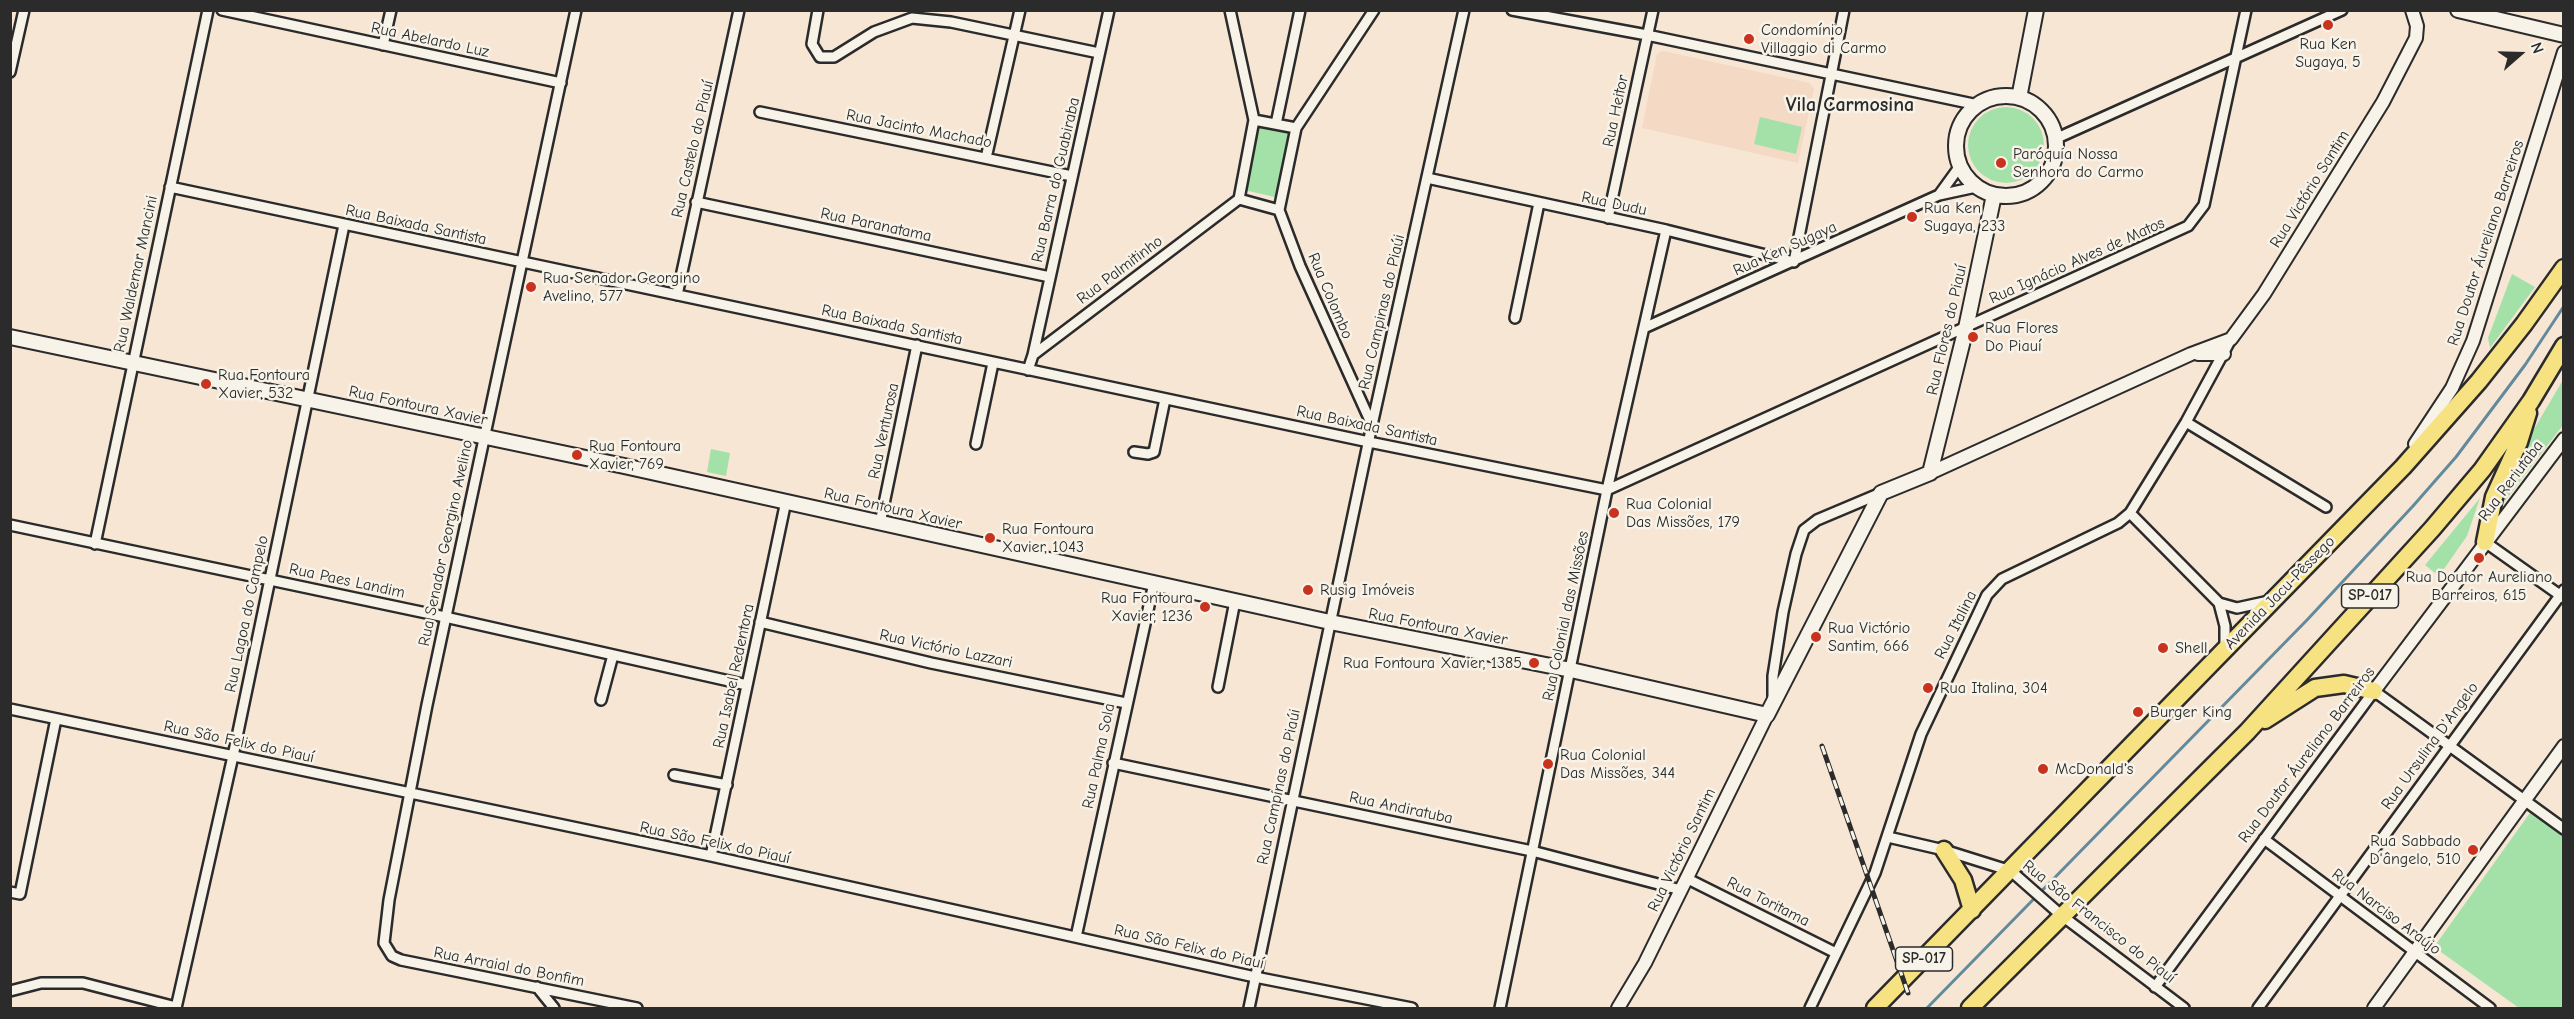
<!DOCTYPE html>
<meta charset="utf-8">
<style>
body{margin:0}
#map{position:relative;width:2574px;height:1019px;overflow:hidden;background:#f8e6d5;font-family:"Comic Neue",sans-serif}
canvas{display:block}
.frame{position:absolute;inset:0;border:12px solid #2b2b2b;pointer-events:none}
.north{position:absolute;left:2490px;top:24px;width:60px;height:60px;-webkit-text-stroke:4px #f7f3e8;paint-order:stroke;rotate:70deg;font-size:16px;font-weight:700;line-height:24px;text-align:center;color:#2b2b2b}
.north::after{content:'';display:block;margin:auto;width:21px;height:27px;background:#2b2b2b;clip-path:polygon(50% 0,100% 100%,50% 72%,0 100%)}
</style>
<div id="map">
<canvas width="2574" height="1019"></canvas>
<div class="frame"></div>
<div class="north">N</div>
</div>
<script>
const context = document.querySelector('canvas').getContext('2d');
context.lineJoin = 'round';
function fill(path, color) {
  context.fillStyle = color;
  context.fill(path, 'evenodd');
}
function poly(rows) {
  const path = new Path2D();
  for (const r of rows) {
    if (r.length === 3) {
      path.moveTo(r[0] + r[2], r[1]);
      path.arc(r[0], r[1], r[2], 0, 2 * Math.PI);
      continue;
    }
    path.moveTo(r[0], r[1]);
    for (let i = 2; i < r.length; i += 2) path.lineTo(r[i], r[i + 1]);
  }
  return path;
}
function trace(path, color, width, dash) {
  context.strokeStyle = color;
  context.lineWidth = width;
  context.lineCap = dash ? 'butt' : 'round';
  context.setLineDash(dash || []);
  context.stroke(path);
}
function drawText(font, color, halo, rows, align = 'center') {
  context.font = font + ' "Comic Neue",sans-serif';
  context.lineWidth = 5;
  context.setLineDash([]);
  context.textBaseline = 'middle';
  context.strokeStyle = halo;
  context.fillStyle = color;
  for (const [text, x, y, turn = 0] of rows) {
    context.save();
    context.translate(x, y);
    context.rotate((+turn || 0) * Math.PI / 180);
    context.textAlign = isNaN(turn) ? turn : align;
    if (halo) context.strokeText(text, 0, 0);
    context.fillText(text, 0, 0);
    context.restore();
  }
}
fill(poly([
 [1663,51,1810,83,1814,89,1798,163,1642,128,1657,54]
]), '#f4d9c5');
fill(poly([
 [2006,145,38],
 [1760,117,1802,127,1796,154,1754,144],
 [1258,125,1293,133,1279,198,1244,190],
 [2512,274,2535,287,2490,348,2488,338],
 [2563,380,2563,425,2501,506,2511,468],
 [711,449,730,453,726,476,707,472],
 [2480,498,2467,536,2439,576,2425,565],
 [2532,810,2563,833,2563,1008,2519,1008,2434,947]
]), '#a4e1a9');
trace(poly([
 [1927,1008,2307,620,2413,506,2456,457,2525,365,2564,306]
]), '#628a9d', 3);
const minor = poly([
 [222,10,561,83],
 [576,10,427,705,389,900,384,943,392,956,401,960,637,1008],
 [818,10,812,44,820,57,834,57,874,32,912,18,951,22,1099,53],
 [1230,10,1254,120],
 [1512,10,1647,35,1978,105],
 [383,45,391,10],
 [10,72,24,10],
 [760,112,1072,176],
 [1276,124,1300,10],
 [1296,128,1254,120,1239,199,1279,210,1296,128,1374,10],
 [2055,139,2342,10],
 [986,158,1020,10],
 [1427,178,1666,230,1794,262,1844,10],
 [170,187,1369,442,1607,490,2188,226,2204,205,2246,10],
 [1939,195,1960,166],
 [696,202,1050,277],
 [1279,210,1300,266,1372,425],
 [1608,218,1653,10],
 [677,295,739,10],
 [1515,318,1539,203],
 [1644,328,1939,195,1976,187],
 [1033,355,1109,10],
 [1028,370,1033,355,1239,199],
 [2186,422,2326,507],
 [976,444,993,363],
 [1134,452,1148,454,1154,452,1165,399],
 [2130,513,2219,603,2237,608,2269,601],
 [880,523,917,345],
 [10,525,445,617,747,685],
 [2485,542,2564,598],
 [95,544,208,10],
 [2219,603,2225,626,2225,648],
 [760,622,931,663,1126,703],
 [1218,687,1235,601],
 [601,700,613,655],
 [1773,700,1773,676,1783,612,1796,554,1804,530,1817,520,1881,493],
 [10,709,711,856,1255,977,1412,1008],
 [1113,763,1532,851,1681,890],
 [674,775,727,785],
 [1888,837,1944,850,2011,871,2061,915,2184,1008],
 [2264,839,2490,1008],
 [711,856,786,501],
 [1686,878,1836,953],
 [10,892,20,894,56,719],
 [1076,937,1154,583],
 [537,987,554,1008],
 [2155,987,2374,691,2564,829],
 [10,991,41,983,83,983,176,1007],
 [176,1008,233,756,344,225],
 [1249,1008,1372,425,1464,10],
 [1500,1008,1607,490,1666,230],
 [1810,1008,1875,873,1921,734,1987,595,2002,579,2118,523,2130,513,2186,422,2231,339],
 [2258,1008,2564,590]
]);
const tertiary = poly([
 [2198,354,2224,354],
 [2415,444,2452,388,2473,341,2564,52],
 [1930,473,2191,354,2231,339,2264,294,2383,102,2416,38,2417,26,2412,10],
 [2374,691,2564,439],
 [1618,1008,1645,963,1767,715],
 [2374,1008,2564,746]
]);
const secondary = poly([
 [2458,10,2564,35],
 [2006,146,50],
 [2019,98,2036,10],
 [10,337,624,466,1330,622,1571,670,1767,715,1881,493,1930,473,1966,328,1994,195]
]);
const trunk = poly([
 [2485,542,2494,497,2519,442,2528,413],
 [2265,720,2315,688,2344,684,2374,691],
 [1944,850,1963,880,1972,910],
 [1875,1008,2403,467,2479,381,2524,324,2564,268],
 [1970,1008,2247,732,2432,529,2482,470,2531,401,2564,346]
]);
trace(minor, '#2b2b2b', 14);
trace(tertiary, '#2b2b2b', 16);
trace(secondary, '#2b2b2b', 18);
trace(trunk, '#2b2b2b', 21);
trace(minor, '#f7f3e8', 9);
trace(tertiary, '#f7f3e8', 12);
trace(secondary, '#f7f3e8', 14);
trace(trunk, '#f7e281', 16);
const rail = poly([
 [1822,746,1908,993]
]);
trace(rail, '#2b2b2b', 5);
trace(rail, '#f7f3e8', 3, [9]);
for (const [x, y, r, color] of [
 [2328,25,6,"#c8321e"],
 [1749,39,6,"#c8321e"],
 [2001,163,6,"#c8321e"],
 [1912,217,6,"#c8321e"],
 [531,287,6,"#c8321e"],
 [1973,337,6,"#c8321e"],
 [206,384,6,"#c8321e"],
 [577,455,6,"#c8321e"],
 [1614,513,6,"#c8321e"],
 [990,538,6,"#c8321e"],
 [2479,558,6,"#c8321e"],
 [1308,590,6,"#c8321e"],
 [1205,607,6,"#c8321e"],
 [1816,637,6,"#c8321e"],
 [2163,648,6,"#c8321e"],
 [1534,663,6,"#c8321e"],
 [1928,688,6,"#c8321e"],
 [2138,712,6,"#c8321e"],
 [1548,764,6,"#c8321e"],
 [2043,769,6,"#c8321e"],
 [2473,850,6,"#c8321e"]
]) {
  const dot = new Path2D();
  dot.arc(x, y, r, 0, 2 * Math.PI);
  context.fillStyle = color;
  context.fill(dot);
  trace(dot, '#f7f3e8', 2);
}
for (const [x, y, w] of [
 [2370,596,57],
 [1924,959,57]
]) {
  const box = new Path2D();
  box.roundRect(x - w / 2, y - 12, w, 24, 4.5);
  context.fillStyle = '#f7f3e8';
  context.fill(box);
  trace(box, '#2b2b2b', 1.5);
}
drawText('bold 15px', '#2b2b2b', null, [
 ["SP-017",2370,596],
 ["SP-017",1924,959]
]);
drawText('16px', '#2b2b2b', '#f7f3e8', [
 ["Condomínio",1761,30],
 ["Villaggio di Carmo",1761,48],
 ["Rua Ken",2328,44,"center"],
 ["Sugaya, 5",2328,62,"center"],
 ["Paróquia Nossa",2013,154],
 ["Senhora do Carmo",2013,172],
 ["Rua Ken",1924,208],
 ["Sugaya, 233",1924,226],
 ["Rua Senador Georgino",543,278],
 ["Avelino, 577",543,296],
 ["Rua Flores",1985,328],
 ["Do Piauí",1985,346],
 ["Rua Fontoura",218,375],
 ["Xavier, 532",218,393],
 ["Rua Fontoura",589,446],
 ["Xavier, 769",589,464],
 ["Rua Colonial",1626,504],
 ["Das Missões, 179",1626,522],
 ["Rua Fontoura",1002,529],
 ["Xavier, 1043",1002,547],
 ["Rua Doutor Aureliano",2479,577,"center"],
 ["Barreiros, 615",2479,595,"center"],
 ["Rusig Imóveis",1320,590],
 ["Rua Fontoura",1193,598,"right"],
 ["Xavier, 1236",1193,616,"right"],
 ["Rua Victório",1828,628],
 ["Santim, 666",1828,646],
 ["Shell",2175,648],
 ["Rua Fontoura Xavier, 1385",1522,663,"right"],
 ["Rua Italina, 304",1940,688],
 ["Burger King",2150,712],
 ["Rua Colonial",1560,755],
 ["Das Missões, 344",1560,773],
 ["McDonald's",2055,769],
 ["Rua Sabbado",2461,841,"right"],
 ["D'ângelo, 510",2461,859,"right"]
], 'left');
drawText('16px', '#2b2b2b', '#f7f3e8', [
 ["Rua Abelardo Luz",430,40,12],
 ["Rua Heitor",1616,111,-78],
 ["Rua Jacinto Machado",919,129,11],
 ["Rua Castelo do Piauí",693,149,-77],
 ["Rua Barra do Guabiraba",1056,180,-77],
 ["Rua Victório Santim",2310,189,-58],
 ["Rua Dudu",1614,204,12],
 ["Rua Baixada Santista",416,225,12],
 ["Rua Paranatama",876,225,12],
 ["Rua Doutor Áureliano Barreiros",2486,243,-72],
 ["Rua Ken Sugaya",1785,249,-24],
 ["Rua Ignácio Alves de Matos",2077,261,-24],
 ["Rua Palmitinho",1120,270,-37],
 ["Rua Waldemar Mancini",136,274,-78],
 ["Rua Colombo",1330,296,67],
 ["Rua Campinas do Piaúi",1382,312,-77],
 ["Rua Baixada Santista",892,325,12],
 ["Rua Flores do Piauí",1947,330,-77],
 ["Rua Fontoura Xavier",418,406,12],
 ["Rua Baixada Santista",1367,426,12],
 ["Rua Venturosa",884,431,-78],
 ["Rua Reriutaba",2511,481,-53],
 ["Rua Fontoura Xavier",893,509,13],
 ["Rua Senador Georgino Avelino",446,543,-78],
 ["Rua Paes Landim",347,581,12],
 ["Avenida Jacu-Pêssego",2280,593,-46],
 ["Rua Lagoa do Campelo",247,614,-78],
 ["Rua Colonial das Missões",1566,616,-78],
 ["Rua Italina",1956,625,-63],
 ["Rua Fontoura Xavier",1438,627,11],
 ["Rua Victório Lazzari",946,649,12],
 ["Rua Isabel Redentora",734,676,-78],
 ["Rua São Felix do Piauí",239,742,12],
 ["Rua Ursulina D'Angelo",2430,746,-54],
 ["Rua Doutor Áureliano Barreiros",2307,755,-53],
 ["Rua Palma Sola",1099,756,-78],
 ["Rua Campinas do Piaúi",1279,787,-78],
 ["Rua Andiratuba",1401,808,12],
 ["Rua São Felix do Piauí",715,843,12],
 ["Rua Victório Santim",1682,850,-64],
 ["Rua Toritama",1768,902,27],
 ["Rua Narciso Araújo",2386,912,37],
 ["Rua São Francisco do Piauí",2099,922,38],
 ["Rua São Felix do Piauí",1189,947,13],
 ["Rua Arraial do Bonfim",509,967,11]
]);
drawText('bold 20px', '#2b2b2b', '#f7f3e8', [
 ["Vila Carmosina",1850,105]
]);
</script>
